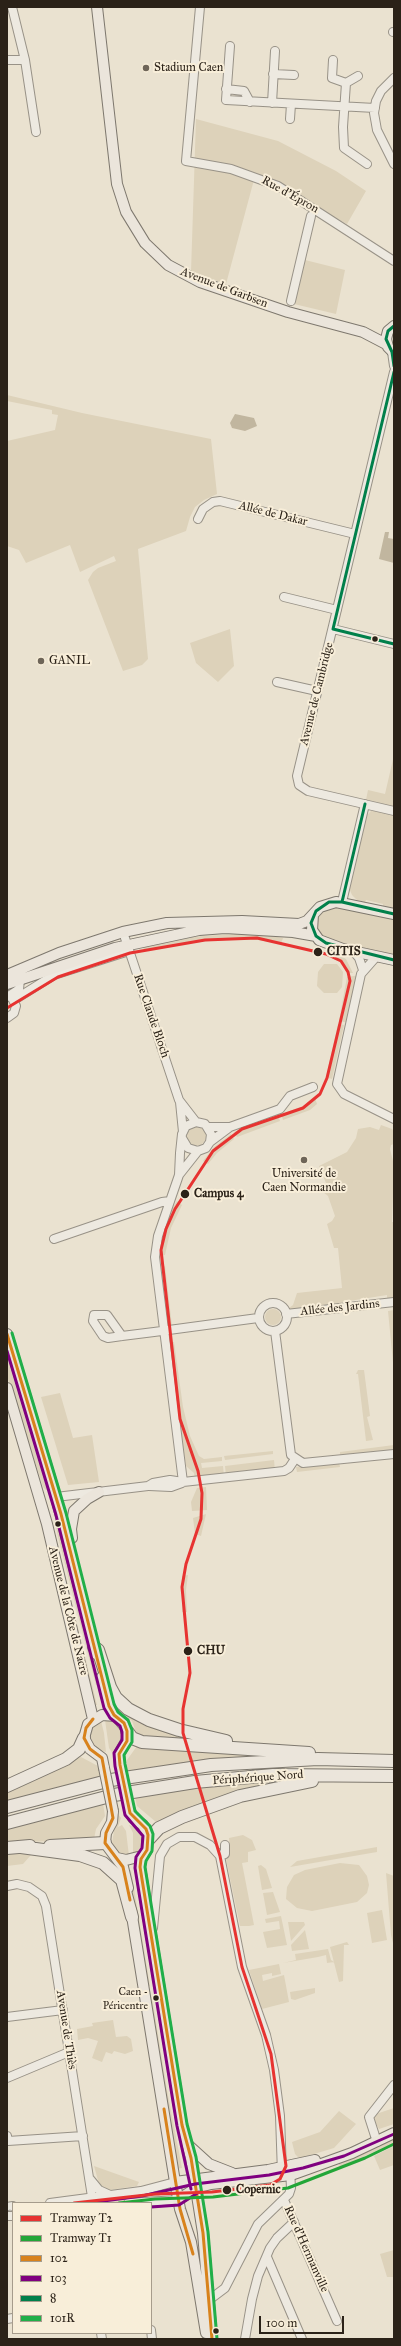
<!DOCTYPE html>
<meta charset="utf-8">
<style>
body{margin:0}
#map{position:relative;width:401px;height:2346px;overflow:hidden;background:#eae2d0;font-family:"IM FELL Great Primer",serif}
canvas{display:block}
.frame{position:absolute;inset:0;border:8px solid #2b2218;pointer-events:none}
.legend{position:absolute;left:12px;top:2202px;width:140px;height:132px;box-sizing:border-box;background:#f8eed9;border:1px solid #a69c8c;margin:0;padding:5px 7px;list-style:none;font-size:12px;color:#2b2218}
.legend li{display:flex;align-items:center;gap:8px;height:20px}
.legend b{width:20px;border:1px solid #a69c8c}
.scale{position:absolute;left:259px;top:2316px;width:85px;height:18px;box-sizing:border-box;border:2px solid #2b2218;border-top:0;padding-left:5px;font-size:12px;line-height:14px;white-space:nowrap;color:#2b2218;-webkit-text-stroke:3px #f8eed9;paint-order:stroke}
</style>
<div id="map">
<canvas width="401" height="2346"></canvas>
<div class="frame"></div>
<ul class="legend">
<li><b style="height:5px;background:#e73331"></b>Tramway T2</li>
<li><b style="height:5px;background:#23a638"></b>Tramway T1</li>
<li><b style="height:5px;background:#d8821c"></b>102</li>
<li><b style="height:5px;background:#800080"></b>103</li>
<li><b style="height:5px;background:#00804b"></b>8</li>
<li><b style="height:5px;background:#20af49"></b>101R</li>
</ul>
<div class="scale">100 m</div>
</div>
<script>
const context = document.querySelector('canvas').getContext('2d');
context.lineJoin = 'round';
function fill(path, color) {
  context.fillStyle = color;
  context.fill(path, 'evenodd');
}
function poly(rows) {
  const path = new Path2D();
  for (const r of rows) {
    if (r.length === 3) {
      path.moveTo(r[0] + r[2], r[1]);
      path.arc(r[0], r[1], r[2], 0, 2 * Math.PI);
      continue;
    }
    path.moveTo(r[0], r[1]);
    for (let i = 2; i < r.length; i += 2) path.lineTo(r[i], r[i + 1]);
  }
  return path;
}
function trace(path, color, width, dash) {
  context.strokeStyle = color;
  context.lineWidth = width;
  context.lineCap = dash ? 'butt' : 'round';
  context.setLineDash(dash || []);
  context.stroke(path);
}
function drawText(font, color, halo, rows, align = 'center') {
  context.font = font + ' "IM FELL Great Primer",serif';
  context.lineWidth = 4;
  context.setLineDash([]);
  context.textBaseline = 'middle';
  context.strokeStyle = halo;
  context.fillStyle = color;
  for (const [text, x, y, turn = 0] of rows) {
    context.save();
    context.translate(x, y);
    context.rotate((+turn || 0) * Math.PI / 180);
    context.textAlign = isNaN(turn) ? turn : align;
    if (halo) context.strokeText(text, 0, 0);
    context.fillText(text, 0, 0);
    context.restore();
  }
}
fill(poly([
 [196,119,278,141,336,171,366,191,347,224,255,176,226,284,191,272],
 [305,260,345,270,336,314,294,304],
 [7,395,82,413,211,439,217,494,204,500,195,507,190,517,186,531,138,549,148,659,142,665,123,671,88,580,93,572,98,568,116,561,114,556,80,572,70,545,26,563,19,550,7,546,7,441,55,430,58,415,52,414,52,410,7,401],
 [230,629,234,666,218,682,196,663,190,643],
 [394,755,394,808,368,802,366,800,368,790,385,794],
 [378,810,394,814,394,908,392,909,383,906,383,904,366,900,365,902,357,900,352,895,349,888,366,816,371,811],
 [331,905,394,917,394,957,343,945,321,937,316,930,318,915],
 [236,934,267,935,283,938,281,944,258,940,217,940,177,945,144,951,143,946,188,937],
 [329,950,346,959,353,973,347,973,340,962,327,956],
 [324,964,337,964,343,972,342,987,337,993,324,993,317,986,318,972],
 [360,975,349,1023,339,1021,347,977],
 [338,1024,344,1025,332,1079,326,1077],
 [315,1098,317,1104,310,1110,283,1120,281,1114,304,1106],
 [278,1115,280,1121,237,1137,234,1132],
 [381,1125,392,1129,394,1132,394,1144,391,1145,390,1149,394,1165,392,1222,394,1222,394,1299,387,1299,387,1295,343,1302,337,1305,291,1310,289,1308,293,1305,297,1293,342,1288,338,1248,334,1248,327,1224,332,1221,335,1216,328,1196,323,1192,328,1188,319,1166,347,1152,356,1138,358,1129,370,1127,379,1130],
 [196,1136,10],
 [231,1134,234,1139,217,1153,208,1164,203,1161,214,1147],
 [177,1201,182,1205,171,1228,165,1255,158,1256,168,1215],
 [165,1266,172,1326,167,1325,159,1270],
 [273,1317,8],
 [394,1310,394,1373,388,1311],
 [7,1342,51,1489,46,1490,43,1487,7,1376],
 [174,1342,183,1407,190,1436,199,1456,204,1459,222,1457,222,1461,201,1463,202,1468,223,1466,224,1476,195,1480,194,1473,186,1466,167,1343],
 [358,1370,364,1370,370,1416,367,1417,373,1440,366,1441,358,1374,356,1374],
 [60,1393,73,1438,92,1435,99,1482,68,1485,41,1397],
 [394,1445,392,1452,340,1456,340,1452],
 [273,1451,273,1454,225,1460,224,1456],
 [274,1460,275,1471,226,1476,225,1466],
 [339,1462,340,1467,297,1472,296,1467],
 [206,1487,207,1510,192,1511,191,1502,197,1488],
 [206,1514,201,1536,195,1534,193,1518],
 [50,1519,52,1523,97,1705,94,1705],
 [59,1519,92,1654,99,1687,96,1685,58,1537,56,1527],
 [188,1575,186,1590,187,1612,182,1612,182,1576],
 [117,1704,211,1742,137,1735,132,1721,115,1706],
 [105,1720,117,1723,123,1735,113,1754,109,1748],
 [101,1721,104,1733,106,1752,96,1749,90,1737,93,1727],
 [137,1746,260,1755,260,1757,189,1762,127,1772,127,1760],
 [81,1757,98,1766,101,1777,7,1802,7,1789],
 [268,1782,156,1822,137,1806,135,1797,211,1786],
 [103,1803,105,1816,96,1829,94,1839,7,1843,7,1828],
 [117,1813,121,1818,118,1827,122,1825,126,1831,129,1856,119,1854,112,1843],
 [129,1825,139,1828,143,1835,142,1848,133,1855,133,1833],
 [243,1835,252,1840,256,1850,248,1852,248,1862,242,1863,254,1925,249,1926,240,1926,226,1859,230,1855,229,1838],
 [377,1847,377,1852,290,1867,297,1861],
 [7,1853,28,1854,31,1855,23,1864,7,1866],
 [340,1863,359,1865,367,1876,369,1885,367,1893,357,1902,312,1911,297,1908,286,1899,287,1887,294,1875,305,1870],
 [261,1865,266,1869,272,1888,262,1890,258,1866],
 [131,1870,150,1986,147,1987,127,1871],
 [386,1873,394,1876,394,1947,391,1935],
 [273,1892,280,1912,267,1915,263,1893],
 [382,1910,387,1940,372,1943,367,1913],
 [281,1916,287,1945,267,1948,263,1932,280,1929,279,1921,266,1923,265,1919],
 [288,1922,304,1922,305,1925,291,1941],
 [305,1930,309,1949,292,1951,291,1945],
 [347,1942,349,1945,344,1945,343,1981,339,1982,330,1947],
 [328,1949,331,1960,334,1962,327,1963,326,1955,318,1957,283,1963,296,1960,295,1954],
 [279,1964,281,1974,272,1976,272,1973,262,1975,263,1981,284,1975,289,2002,262,2009,249,1970],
 [315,1988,315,1993,295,2000,291,1999,290,1992],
 [149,1997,152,1997,167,2090,182,2168,176,2169],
 [113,2020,116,2037,127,2036,131,2039,133,2051,125,2054,114,2051,112,2054,106,2052,102,2062,92,2058,98,2041,88,2038,78,2040,77,2029,93,2026,92,2023],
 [394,2108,394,2124,379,2129,372,2117,376,2114],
 [339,2111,356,2124,334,2148,304,2157,298,2157,295,2154,292,2142,320,2132],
 [394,2136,394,2143,340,2167,338,2161],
 [394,2146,394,2165,380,2170,374,2156],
 [94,2166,139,2182,137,2186,109,2190,99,2184],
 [159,2189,160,2200,116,2203,97,2202,97,2199],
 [394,2250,394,2277,387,2277,380,2254]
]), '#ddd2ba');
fill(poly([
 [235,414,254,418,257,426,245,431,232,428,230,423],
 [385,532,389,532,388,538,394,539,394,563,379,559]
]), '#c1b69f');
const minor = poly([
 [12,7,25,60,36,132],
 [200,7,186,161,231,169,278,186,394,261],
 [393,32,394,32],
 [230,46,226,100,375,108],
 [7,60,25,60],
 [333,60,332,78,346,83],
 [273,74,294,75],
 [358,76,346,83,343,127,344,148,367,164],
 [394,78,381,91,376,101,374,113,377,130,394,164],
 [226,89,244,91,250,102],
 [272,103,275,51],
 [290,119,291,104],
 [291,301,311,216],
 [392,352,394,366],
 [394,372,297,776,299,785,308,791,394,811],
 [198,519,203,509,213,502,220,501,355,534],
 [284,597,337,610],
 [333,629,394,644],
 [277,682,317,691],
 [342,902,365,804],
 [123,932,179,1100,196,1122],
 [353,951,359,958,363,970],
 [376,957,361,974,337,1084,344,1094,394,1119],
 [7,997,19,989,20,980],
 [14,1000,54,975,129,951],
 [7,1018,14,1013,16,1006,12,998,9,996],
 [180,1102,183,1132],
 [208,1127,230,1127],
 [182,1138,188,1148,198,1151,206,1148,210,1142,211,1134,205,1124,196,1122,186,1126,182,1134,180,1153,179,1175,158,1236,155,1257,183,1482],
 [210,1142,230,1127,280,1109,290,1096,313,1087],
 [179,1175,198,1151],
 [54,1239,162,1202,170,1201],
 [273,1317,14],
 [286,1314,394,1302],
 [275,1331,291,1455,303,1463,394,1454],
 [122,1336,107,1315,94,1315,93,1321,103,1336,108,1338,122,1336,154,1332,258,1318],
 [149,1486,171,1487,182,1483],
 [56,1497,148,1486,153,1483,170,1480,183,1482,284,1471,289,1468,295,1459],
 [220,1856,242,1967,266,2035,274,2070,280,2116,282,2173],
 [7,1886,17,1884,29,1887,42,1896,46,1906,93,2203],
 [153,1928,160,1856,167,1844,179,1837,195,1837,210,1845,220,1856,225,1854,225,1845],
 [7,2017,63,2010],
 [7,2078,69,2052],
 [7,2136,8,2141,83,2136],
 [377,2142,369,2117,394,2085],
 [90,2179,99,2190,110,2195],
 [284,2200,337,2321],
 [50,2203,141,2191,175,2182],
 [128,2203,178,2200],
 [7,2207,13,2206],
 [7,2216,13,2216],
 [267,2257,302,2339],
 [209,2300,225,2288,258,2224,289,2194,291,2188,290,2169],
 [7,2319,13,2318],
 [151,2330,152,2339],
 [101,2333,102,2339],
 [245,2339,252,2299,258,2276,270,2248,277,2238,294,2222]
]);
const major = poly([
 [97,7,117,184,126,212,145,243,168,265,200,282,288,312,363,332,386,344],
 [394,326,388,331,386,339,388,347,394,353],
 [313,915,312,930,319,940,343,949,394,960],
 [7,975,59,953,123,932,167,923,242,921,299,924,307,921,320,907,336,902,394,914],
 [7,984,115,948,199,930,225,928,293,932,316,936],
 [7,1334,56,1497,96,1654],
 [7,1388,47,1524,93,1719],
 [72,1538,71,1529,74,1511,87,1499,99,1492],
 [102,1677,109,1706,114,1715],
 [104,1768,102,1758,90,1749,84,1738,88,1724,102,1715,116,1716,126,1728,128,1738,119,1754,120,1765],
 [129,1808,133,1818,143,1825,148,1835,147,1850,141,1859,140,1867,182,2125,191,2158,203,2233,212,2339],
 [113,1811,112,1822,106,1833,105,1843,123,1867,128,1888],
 [117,1858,126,1860,142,1856],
 [131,1910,175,2182,180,2209,191,2242,206,2333],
 [187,2144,209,2164,232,2173],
 [175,2182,268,2170,315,2160],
 [178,2200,196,2188,211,2184,291,2175,352,2153,394,2133]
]);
const highway = poly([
 [94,1647,98,1650,110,1687,116,1698,128,1709,149,1720,179,1730,226,1741],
 [127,1731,132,1738,142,1742,309,1753],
 [7,1786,66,1759,79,1749,84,1738],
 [7,1807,111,1780,211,1765,318,1759,394,1761],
 [7,1823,114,1795,195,1782,273,1775,394,1776],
 [148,1840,159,1828,182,1817,240,1796,312,1781],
 [50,1846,105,1843],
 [21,1847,80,1855,103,1863,122,1880,132,1917],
 [7,1848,30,1846]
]);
trace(minor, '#989287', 10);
trace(major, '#7e786e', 12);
trace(highway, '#7e786e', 14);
trace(minor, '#ede9e0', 8);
trace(major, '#ebe5db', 10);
trace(highway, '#ebe5db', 12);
trace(poly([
 [7,2211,10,2210]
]), '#a9a59d', 1);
const majorBridge = poly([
 [120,1765,129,1808],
 [104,1768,113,1811]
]);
trace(majorBridge, '#7e786e', 12, []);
trace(majorBridge, '#ebe5db', 10);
trace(poly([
 [7,1334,61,1514,109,1706,114,1715,124,1723,127,1731,127,1741,119,1754,120,1765,130,1813,146,1829,148,1835,147,1850,141,1859,140,1867,182,2125,191,2158,203,2233,212,2339],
 [93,1719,86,1728,84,1738,90,1749,102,1758,113,1818,106,1833,105,1843,123,1867,130,1900],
 [164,2109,180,2209,193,2254]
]), '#d8821c', 3);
trace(poly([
 [7,1351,56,1515,104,1708,110,1718,120,1726,122,1732,122,1740,114,1753,115,1766,125,1815,143,1836,142,1848,136,1857,135,1868,177,2126,191,2189],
 [88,2203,142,2196,195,2184,269,2175,303,2168,344,2156,394,2134],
 [151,2207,179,2205,199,2192]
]), '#800080', 3);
trace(poly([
 [394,326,388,331,386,339,392,352,394,366],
 [333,629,394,372],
 [333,629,394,644],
 [342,902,365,804],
 [394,914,342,902,329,902,316,911,311,923,316,936,326,943,394,960]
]), '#00804b', 3);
trace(poly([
 [12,1333,66,1513,114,1704,118,1712,128,1720,132,1730,132,1742,124,1755,125,1764,135,1811,150,1826,153,1834,152,1851,146,1861,145,1867,187,2124,196,2157,208,2232,217,2339]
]), '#20af49', 3);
trace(poly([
 [7,1008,58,977,130,953,205,940,257,938,326,954,341,961,348,972,350,981,327,1078,320,1094,303,1108,242,1129,213,1151,175,1209,166,1229,161,1250,180,1419,198,1471,202,1493,201,1519,186,1564,182,1587,190,1673,183,1709,183,1733,220,1856,242,1967,271,2054,286,2166,280,2179,270,2185,212,2192,155,2194,74,2203]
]), '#e73331', 3);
trace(poly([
 [119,2203,155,2199,213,2197,288,2188,365,2158,394,2144]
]), '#23a638', 3);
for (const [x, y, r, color] of [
 [146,68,4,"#6e6558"],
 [375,639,3.5,"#2b2218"],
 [41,661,4,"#6e6558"],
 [318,952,5,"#2b2218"],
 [304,1160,4,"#6e6558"],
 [185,1194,5,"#2b2218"],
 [58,1524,3.5,"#2b2218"],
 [188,1651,5,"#2b2218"],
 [156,1998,3.5,"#2b2218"],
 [227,2190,5,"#2b2218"],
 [216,2331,3.5,"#2b2218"]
]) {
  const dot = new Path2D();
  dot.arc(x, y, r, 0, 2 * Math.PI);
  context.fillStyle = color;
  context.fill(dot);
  trace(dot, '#f8eed9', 1.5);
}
drawText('11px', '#2b2218', '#f8eed9', [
 ["Caen -",148,1992],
 ["Péricentre",148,2006]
], 'right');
drawText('12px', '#2b2218', '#f8eed9', [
 ["Stadium Caen",154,68],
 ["GANIL",49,661],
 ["Université de",304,1174,"center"],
 ["Caen Normandie",304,1188,"center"]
], 'left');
drawText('12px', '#2b2218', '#f8eed9', [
 ["Rue d'Épron",290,195,29],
 ["Avenue de Garbsen",224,288,21],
 ["Allée de Dakar",273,514,14],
 ["Avenue de Cambridge",317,694,-76],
 ["Rue Claude Bloch",151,1016,71],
 ["Allée des Jardins",340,1308,-6],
 ["Avenue de la Côte de Nacre",68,1611,76],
 ["Périphérique Nord",258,1778,-4],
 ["Avenue de Thiès",66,2030,81],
 ["Rue d'Hermanville",306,2249,66]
]);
drawText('bold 12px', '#2b2218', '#f8eed9', [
 ["CITIS",327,952],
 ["Campus 4",194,1194],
 ["CHU",197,1651],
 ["Copernic",236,2190]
], 'left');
</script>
